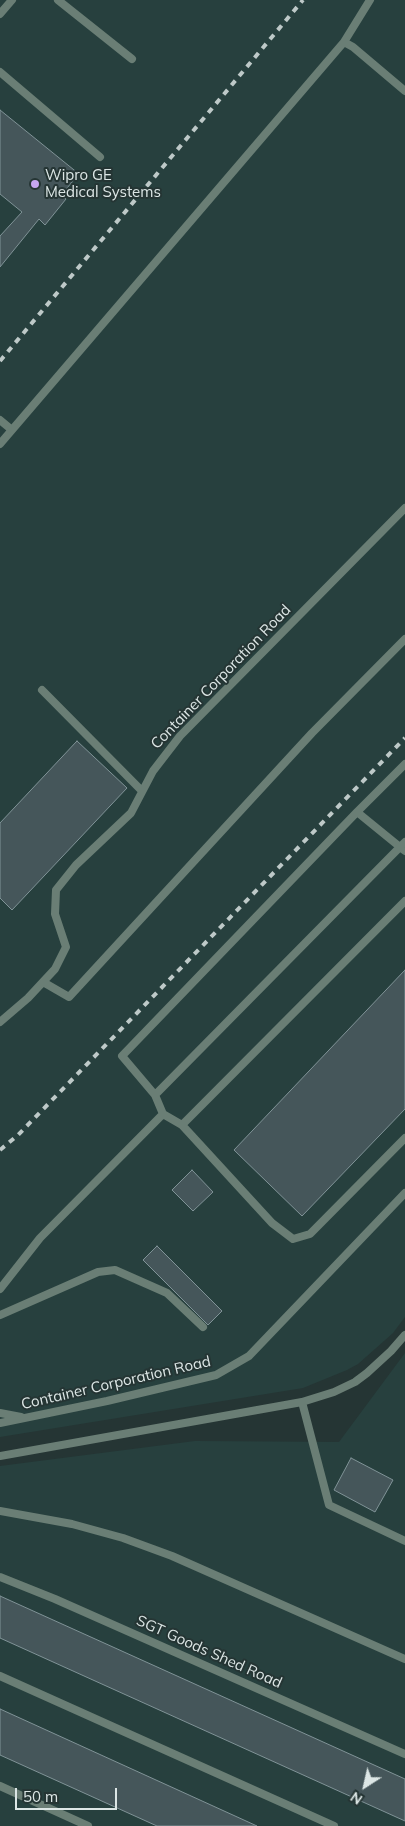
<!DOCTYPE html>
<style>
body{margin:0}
#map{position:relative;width:405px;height:1826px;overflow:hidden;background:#253534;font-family:Mulish,sans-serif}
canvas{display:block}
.north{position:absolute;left:340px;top:1761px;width:50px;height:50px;-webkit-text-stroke:4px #253534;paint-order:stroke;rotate:215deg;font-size:14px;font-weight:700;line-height:20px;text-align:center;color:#dce6e5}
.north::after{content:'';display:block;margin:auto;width:18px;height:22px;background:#dce6e5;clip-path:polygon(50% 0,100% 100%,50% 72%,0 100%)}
.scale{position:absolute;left:15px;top:1788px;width:102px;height:22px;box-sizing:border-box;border:2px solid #dce6e5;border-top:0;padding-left:6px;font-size:15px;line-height:18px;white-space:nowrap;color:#dce6e5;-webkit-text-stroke:4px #253534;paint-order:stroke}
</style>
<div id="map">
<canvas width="405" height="1826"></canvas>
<div class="north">N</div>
<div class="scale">50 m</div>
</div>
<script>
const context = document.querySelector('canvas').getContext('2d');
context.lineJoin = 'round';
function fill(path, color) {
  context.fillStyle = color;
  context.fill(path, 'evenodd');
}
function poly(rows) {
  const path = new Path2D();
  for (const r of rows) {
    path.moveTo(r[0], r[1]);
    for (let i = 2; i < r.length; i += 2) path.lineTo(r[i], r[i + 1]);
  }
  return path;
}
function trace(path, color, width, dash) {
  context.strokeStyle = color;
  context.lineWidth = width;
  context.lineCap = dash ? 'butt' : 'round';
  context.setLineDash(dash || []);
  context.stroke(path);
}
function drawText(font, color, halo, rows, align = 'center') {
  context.font = font + ' Mulish,sans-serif';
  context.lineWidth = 4;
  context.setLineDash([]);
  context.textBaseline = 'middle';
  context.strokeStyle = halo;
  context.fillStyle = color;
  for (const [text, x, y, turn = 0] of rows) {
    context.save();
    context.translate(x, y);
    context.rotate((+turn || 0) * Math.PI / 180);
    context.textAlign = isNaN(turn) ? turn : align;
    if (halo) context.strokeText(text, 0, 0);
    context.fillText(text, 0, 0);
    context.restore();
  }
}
fill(poly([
 [0,0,405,0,405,1317,393,1333,358,1364,347,1370,303,1388,0,1437],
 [405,1353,405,1826,0,1826,0,1466,195,1441,339,1442]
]), '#27403e');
const building = poly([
 [0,110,79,174,61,195,66,199,45,225,39,219,0,267,0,236,22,212,0,194,0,110],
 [77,741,127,788,12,910,0,898,0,823,77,741],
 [405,970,405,1109,302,1216,234,1150,405,970],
 [192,1170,213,1192,193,1211,172,1190,192,1170],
 [157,1246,222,1311,208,1325,143,1260,157,1246],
 [351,1458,393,1480,375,1512,334,1490,351,1458],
 [0,1596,405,1779,405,1821,0,1638,0,1596],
 [0,1709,257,1826,157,1826,0,1755,0,1709]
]);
fill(building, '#45565a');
trace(building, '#809397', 1);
trace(poly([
 [58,0,132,59],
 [0,14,12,0],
 [344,42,370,0],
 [0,72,100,157],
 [0,420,12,430],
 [0,444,344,42,353,47,405,91],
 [42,690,142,791],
 [357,812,405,764],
 [405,842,400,847,405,851],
 [43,982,69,997,312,733,405,639],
 [0,1022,28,998,55,969,66,947,55,914,56,890,76,865,131,813,153,771,180,736,405,508],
 [155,1095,122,1056,357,812,400,847,155,1095,163,1114],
 [182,1125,405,901],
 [0,1289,40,1238,163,1114,182,1125,272,1223,293,1239,310,1234,405,1138],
 [0,1315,98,1272,115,1270,167,1293,203,1327],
 [302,1402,329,1505,405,1541],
 [0,1413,21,1417],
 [0,1423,107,1401,216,1375,249,1356,405,1193],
 [0,1456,302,1402,334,1392,355,1382,367,1373,391,1351,405,1335],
 [0,1511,72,1524,123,1538,172,1556,405,1659],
 [0,1577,55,1599,405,1754],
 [0,1676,334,1826],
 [0,1786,88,1826]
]), '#6a7e75', 8);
trace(poly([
 [0,361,303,0],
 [0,1150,18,1135,405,738]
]), '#bec9c8', 4, [6, 6]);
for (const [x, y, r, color] of [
 [35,184,5,"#c6a6f0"]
]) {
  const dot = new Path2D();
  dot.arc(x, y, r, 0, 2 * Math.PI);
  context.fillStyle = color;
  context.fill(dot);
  trace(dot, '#253534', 2);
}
drawText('15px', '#dce6e5', '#253534', [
 ["Wipro GE",45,175],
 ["Medical Systems",45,192]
], 'left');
drawText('15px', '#dce6e5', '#253534', [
 ["Container Corporation Road",221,677,-46],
 ["Container Corporation Road",116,1383,-13],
 ["SGT Goods Shed Road",209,1652,24]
]);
</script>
